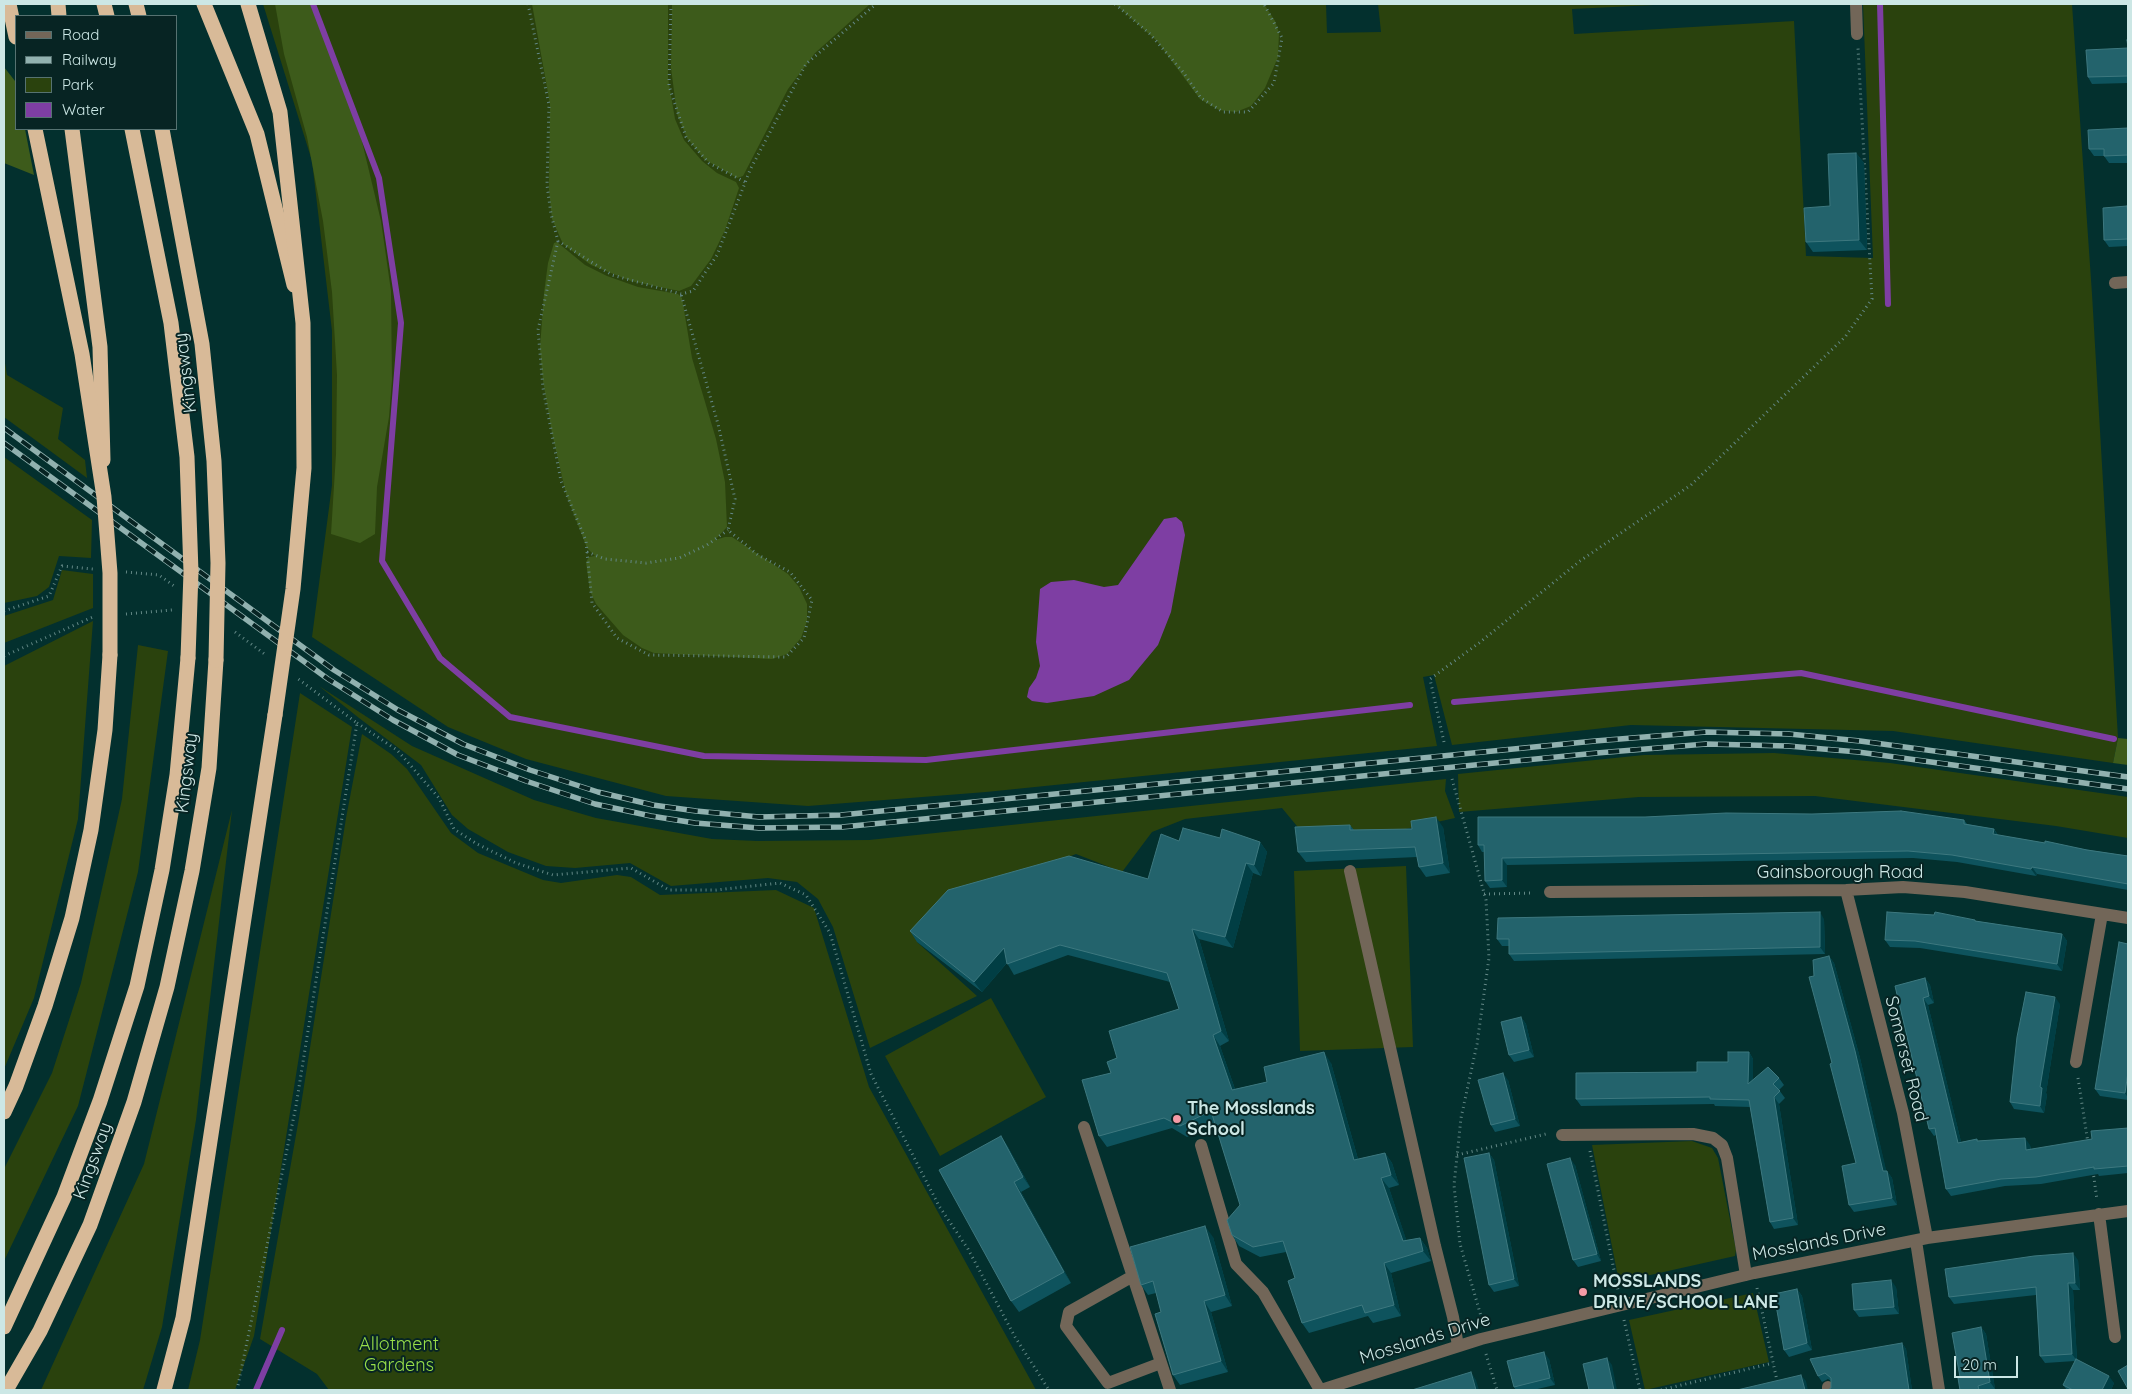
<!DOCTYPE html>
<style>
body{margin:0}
#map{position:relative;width:2132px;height:1394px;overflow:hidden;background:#03302e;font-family:Quicksand,sans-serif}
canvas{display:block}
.frame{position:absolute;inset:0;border:5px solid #cce7e5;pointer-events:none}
.legend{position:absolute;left:15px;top:15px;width:162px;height:115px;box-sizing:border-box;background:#072423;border:1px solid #567271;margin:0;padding:6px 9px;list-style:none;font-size:15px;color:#cce7e5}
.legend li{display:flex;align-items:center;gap:10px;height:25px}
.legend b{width:25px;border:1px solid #567271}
.scale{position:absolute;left:1954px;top:1356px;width:64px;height:22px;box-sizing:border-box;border:2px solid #cce7e5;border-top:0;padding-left:6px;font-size:15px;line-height:18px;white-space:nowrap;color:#cce7e5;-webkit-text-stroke:4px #072423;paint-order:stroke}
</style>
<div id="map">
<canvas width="2132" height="1394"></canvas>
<div class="frame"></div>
<ul class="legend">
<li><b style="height:6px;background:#726658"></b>Road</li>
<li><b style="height:6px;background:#91b1af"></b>Railway</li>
<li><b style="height:14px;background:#2a420d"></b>Park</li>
<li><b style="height:14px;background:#7e3ea3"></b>Water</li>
</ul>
<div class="scale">20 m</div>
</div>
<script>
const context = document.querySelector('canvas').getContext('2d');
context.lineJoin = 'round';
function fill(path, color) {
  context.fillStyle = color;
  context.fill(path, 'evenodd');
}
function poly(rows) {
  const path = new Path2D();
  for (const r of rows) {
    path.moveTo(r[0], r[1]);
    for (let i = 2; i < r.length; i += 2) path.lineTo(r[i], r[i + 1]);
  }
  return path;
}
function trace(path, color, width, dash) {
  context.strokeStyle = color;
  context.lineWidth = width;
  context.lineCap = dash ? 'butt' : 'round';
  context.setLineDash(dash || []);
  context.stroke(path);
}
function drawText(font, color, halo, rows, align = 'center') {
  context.font = font + ' Quicksand,sans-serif';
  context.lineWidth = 4;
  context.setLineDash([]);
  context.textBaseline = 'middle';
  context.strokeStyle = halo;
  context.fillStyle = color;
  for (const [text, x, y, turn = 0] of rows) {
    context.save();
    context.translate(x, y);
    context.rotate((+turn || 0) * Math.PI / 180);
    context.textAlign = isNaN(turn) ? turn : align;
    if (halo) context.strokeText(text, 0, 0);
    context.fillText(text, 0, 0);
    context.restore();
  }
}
fill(poly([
 [263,4,1326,4,1327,33,1381,32,1378,4,1675,4,1572,9,1574,34,1794,21,1806,256,1873,258,1863,4,2072,4,2092,294,2118,738,2113,763,1893,731,1631,725,1452,745,1434,675,1423,677,1437,746,986,792,808,806,666,796,526,759,448,727,312,637,332,485,332,331,312,161],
 [4,357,7,375,63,408,58,439,85,460,87,478,4,417],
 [4,457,92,520,91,558,59,556,49,587,37,596,4,603],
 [62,570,93,574,93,608,4,643,4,616,53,600],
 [93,621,78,819,34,998,4,1069,4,666],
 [138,645,168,651,138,872,78,1106,4,1261,4,1169,52,1073,81,983,122,799],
 [319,686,412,746,534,800,596,818,712,839,757,841,869,840,1446,779,1445,791,1455,818,1401,830,1301,831,1282,808,1185,819,1152,832,1122,872,1076,854,956,900,917,942,977,996,870,1048,833,927,818,899,797,882,768,878,671,886,630,863,575,868,546,866,508,852,468,829,452,815,421,765,359,718],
 [300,693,352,727,254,1336,235,1390,188,1390,200,1340],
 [362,734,391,754,407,769,451,833,478,853,543,880,561,883,617,875,631,877,660,895,776,890,814,908,869,1087,1036,1390,329,1390,317,1374,260,1339,299,1118,346,818],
 [1774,753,1890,763,2128,797,2128,838,2056,826,1815,796,1639,797,1459,812,1458,774,1644,755],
 [232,810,196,1120,162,1327,143,1390,41,1390,144,1164],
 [1406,866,1413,1047,1300,1051,1294,871],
 [991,998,1046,1097,940,1156,885,1056],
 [1692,1141,1712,1148,1718,1158,1736,1250,1735,1256,1619,1282,1592,1145],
 [1753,1293,1769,1362,1645,1390,1629,1320]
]), '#2a420d');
fill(poly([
 [275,4,310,4,345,87,359,129,381,221,391,291,392,380,389,417,377,487,375,534,360,543,331,534,336,454,337,375,332,292,323,221,307,137,284,54],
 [532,4,668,4,668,78,675,119,684,140,702,161,717,173,736,182,739,188,725,230,711,259,691,286,679,291,631,281,591,265,563,244,552,219,549,189,550,104],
 [672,4,870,4,815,53,788,89,743,176,737,178,704,159,687,138,677,114,671,68],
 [1115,4,1264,4,1275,21,1279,33,1278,57,1265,88,1251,106,1236,112,1219,110,1200,99,1157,41],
 [4,67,15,81,16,129,25,129,34,175,4,163],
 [557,242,585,265,607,276,638,287,678,294,682,298,692,358,716,439,725,482,727,527,715,540,725,537,732,537,788,574,799,587,807,604,807,621,801,638,787,654,772,659,654,653,642,648,623,635,596,604,590,591,586,562,589,557,595,556,587,548,566,494,552,433,543,381,540,348,544,293,548,263,554,243],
 [2118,738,2128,739,2128,765,2113,763]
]), '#3d5b1b');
fill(poly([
 [1176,517,1182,522,1185,535,1171,612,1158,645,1129,680,1094,696,1047,703,1032,701,1027,697,1029,688,1036,678,1040,666,1036,642,1040,589,1051,582,1074,580,1104,587,1118,585,1164,519]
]), '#7e3ea3');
trace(poly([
 [313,4,379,178,401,323,382,561,440,658,510,717,704,756,926,760,1410,705],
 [1880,4,1888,304],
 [1454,702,1801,673,2114,739],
 [256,1390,282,1330]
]), '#7e3ea3', 6);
trace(poly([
 [528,4,549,105,547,185,551,214,558,241,612,275,681,294,693,291,717,255,750,170,806,64,876,4],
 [671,4,669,86,686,137,709,163,745,182],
 [1115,4,1150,34,1183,72,1201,98,1223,112,1248,112,1274,83,1282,38,1264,4],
 [558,241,538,330,543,388,561,481,586,541,592,603,617,638,649,655,786,657,804,638,812,600,790,572,758,555,728,530,735,499,718,424,681,294],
 [587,552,605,559,646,563,679,558,707,545,728,530],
 [126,572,159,575,174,586],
 [4,611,49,596,62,566,93,569],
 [126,614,172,610],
 [235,632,266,655],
 [4,656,93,617],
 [357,723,397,750,439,798,454,829,477,844,516,863,553,875,631,868,669,890,716,890,780,883,806,895,830,933,871,1074,939,1206,968,1249,1015,1337,1049,1390],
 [1444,742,1430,679,1479,643,1580,561,1691,485,1845,337,1872,299,1858,48],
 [1452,779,1486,900,1489,958,1477,1044,1461,1118,1454,1185,1460,1244,1483,1323],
 [1484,894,1534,893],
 [2078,1078,2088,1143],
 [1590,1151,1618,1290],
 [1457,1155,1546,1134],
 [2093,1171,2097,1200],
 [1757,1288,1779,1390],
 [1624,1320,1640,1390],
 [1486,1354,1497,1390],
 [237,1390,296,1106,357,723,297,678],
 [1661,1390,1773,1363]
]), '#638886', 3, [1, 4]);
trace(poly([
 [1856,4,1857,34],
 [2115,283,2128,282],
 [1350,871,1435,1246,1453,1317,1458,1346],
 [1846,890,1903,1113,1927,1238],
 [1550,892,1846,890,1903,887,1965,892,2128,918],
 [2076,1062,2102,914],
 [1084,1127,1170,1390],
 [1562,1135,1693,1134,1713,1138,1722,1145,1727,1158,1746,1275],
 [1201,1145,1236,1264,1263,1292,1320,1390],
 [2099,1214,2115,1337],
 [1916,1241,1939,1390],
 [1133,1276,1069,1312,1066,1326,1108,1383,1161,1363],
 [1828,1387,1828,1390],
 [1321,1390,1481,1339,1754,1273,1927,1238,2128,1211]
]), '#726658', 12);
trace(poly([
 [9,4,16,37],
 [58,4,59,16],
 [104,4,107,16],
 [136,4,139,16],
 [204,4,257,134,294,285],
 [72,129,100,347,103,460],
 [4,1112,16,1086,45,1006,72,918,91,830,105,730,110,655],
 [4,1327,64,1197,100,1101,137,986,162,870,177,775,188,658],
 [6,1390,40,1331,90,1225,134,1102,167,987,192,871,209,768,216,660],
 [164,1390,183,1318,275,715]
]), '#d8ba98', 15);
const rail = poly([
 [4,428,334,670,398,710,463,744,530,770,598,792,653,805,696,811,759,817,841,815,1595,741,1706,732,1789,734,1860,741,2128,777],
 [4,443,328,679,393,720,458,755,526,781,595,804,651,816,695,823,759,828,842,827,1597,753,1706,744,1788,746,1858,752,2128,789]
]);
trace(rail, '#91b1af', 5.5);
trace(rail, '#072423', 4, [11]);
trace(poly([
 [248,4,280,112,303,323,304,468,293,589,275,715],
 [35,129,82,354,104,497,110,573,110,655],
 [132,129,171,323,187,457,191,572,188,658],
 [162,129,202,344,214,461,218,563,216,660]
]), '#d8ba98', 15);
fill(poly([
 [2128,40,2128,83,2092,84,2088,77,2128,48],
 [2128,128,2128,163,2109,163,2104,156,2094,156,2089,149],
 [1856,153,1864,163,1867,250,1813,252,1806,242,1830,206],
 [2127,206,2128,208,2128,246,2109,247,2104,240],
 [1964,820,1967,824,1994,829,1998,835,2045,843,2128,856,2128,890,2037,874,2036,876,1957,862,1913,858,1507,865,1507,887,1490,888,1485,881,1484,852,1482,852,1478,845],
 [1350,825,1354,830,1412,829,1443,827,1450,873,1426,877,1419,867,1417,857,1306,862,1298,852],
 [1179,841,1260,842,1267,852,1261,876,1253,873,1233,948,1199,939,1229,1041,1220,1046,1235,1089,1267,1082,1331,1063,1358,1159,1385,1153,1392,1163,1399,1185,1389,1188,1406,1240,1420,1238,1427,1248,1431,1261,1391,1273,1401,1316,1373,1323,1368,1316,1309,1333,1302,1323,1295,1278,1286,1252,1260,1257,1239,1246,1232,1235,1240,1205,1215,1123,1187,1137,1172,1128,1107,1147,1099,1136,1111,1073,1117,1058,1179,1009,1170,982,1068,955,1014,975,1007,963,982,992,917,942,910,931,1148,879],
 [1824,919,1825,954,1514,961,1509,954,1509,946,1502,946,1497,939],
 [1976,921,2062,934,2067,941,2062,971,1920,948,1890,947,1885,940],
 [2128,944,2128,1100,2100,1096,2095,1089],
 [1829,956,1834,963,1860,1058,1886,1171,1887,1171,1892,1178,1897,1205,1854,1212,1849,1205,1856,1163,1832,1063,1814,976],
 [1925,978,1930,985,1934,1003,1928,1005,1961,1142,1977,1139,1978,1141,2030,1145,2031,1150,2092,1139,2128,1128,2128,1173,2099,1176,2098,1174,2041,1184,2005,1186,1951,1196,1946,1189,1936,1135,1934,1136,1929,1129,1895,986],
 [2060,1004,2046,1093,2047,1095,2044,1113,2014,1109,2010,1102],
 [1521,1017,1526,1024,1534,1057,1514,1062,1509,1055],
 [1749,1052,1753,1059,1753,1080,1779,1078,1784,1085,1779,1090,1785,1098,1779,1104,1798,1225,1774,1229,1770,1222,1750,1107,1715,1106,1714,1104,1581,1106,1576,1099,1697,1072,1728,1062],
 [1508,1080,1520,1126,1495,1132,1491,1125],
 [1001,1136,1008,1147,1030,1187,1021,1192,1071,1283,1019,1312,1011,1301],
 [1489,1153,1494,1160,1519,1286,1494,1292,1489,1285],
 [1575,1165,1601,1261,1578,1267,1573,1260],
 [1213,1237,1232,1306,1211,1312,1228,1372,1180,1385,1173,1375,1161,1312,1156,1293,1148,1295,1141,1285],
 [2078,1260,2080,1290,2073,1290,2077,1360,2114,1383,2111,1390,2067,1390,2063,1385,2075,1361,2045,1363,2040,1356,2036,1295,1954,1304,1949,1297],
 [1896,1287,1899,1314,1859,1317,1854,1310],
 [1797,1289,1802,1296,1812,1350,1789,1357,1784,1350],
 [1981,1327,1986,1334,1995,1389,1992,1390,1960,1390,1960,1377],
 [1902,1343,1906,1349,1912,1390,1828,1390,1831,1388,1831,1381,1828,1379,1822,1382,1818,1376],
 [1549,1359,1555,1385,1533,1390,1516,1390,1514,1387]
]), '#0e535d');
fill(poly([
 [1856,153,1864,163,1867,250,1859,240],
 [1436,817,1443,827,1450,873,1443,863],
 [1994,829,1998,836,1993,834],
 [1260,842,1267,852,1261,876,1254,865],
 [1502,858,1507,865,1507,887,1502,880],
 [1246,863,1253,873,1233,948,1225,937],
 [2032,867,2037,874,2036,876,2031,869],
 [1820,912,1824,919,1825,954,1820,947],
 [1192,929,1199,939,1229,1041,1221,1031],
 [2062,934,2067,941,2062,971,2057,964],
 [1004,948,1011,958,982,992,974,982],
 [1829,956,1834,963,1860,1058,1888,1178,1883,1171],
 [1925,978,1930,985,1934,1003,1929,996],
 [2055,997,2060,1004,2046,1093,2047,1095,2044,1113,2040,1106,2040,1087],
 [1923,998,1928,1005,1963,1150,1958,1143],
 [1521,1017,1526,1024,1534,1057,1529,1050],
 [1213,1035,1220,1046,1239,1101,1232,1090],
 [1324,1052,1331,1063,1361,1170,1354,1160],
 [1749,1052,1753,1059,1753,1091,1748,1084],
 [2128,1072,2128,1098,2125,1093],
 [1503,1073,1508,1080,1520,1126,1515,1119],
 [1774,1097,1779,1104,1798,1225,1793,1218],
 [1001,1136,1008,1147,1030,1187,1023,1177],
 [2025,1138,2030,1145,2031,1158,2026,1150],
 [1385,1153,1392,1163,1399,1185,1391,1175],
 [1489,1153,1494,1160,1519,1286,1514,1279],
 [1570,1158,1575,1165,1601,1261,1597,1254],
 [1887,1171,1892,1178,1897,1205,1892,1198],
 [1381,1178,1389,1188,1410,1251,1403,1241],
 [1014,1182,1021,1192,1071,1283,1064,1272],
 [1205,1226,1213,1237,1232,1306,1225,1295],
 [1420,1238,1427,1248,1431,1261,1423,1251],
 [2073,1253,2078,1260,2080,1290,2075,1283],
 [1384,1263,1391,1273,1401,1316,1394,1305],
 [1891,1280,1896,1287,1899,1314,1894,1307],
 [2068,1283,2073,1290,2077,1361,2072,1354],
 [1797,1289,1802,1296,1812,1350,1807,1343],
 [1204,1301,1211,1312,1228,1372,1221,1361],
 [1981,1327,1986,1334,1995,1389,1990,1382],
 [1902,1343,1906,1349,1912,1390,1909,1390],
 [1544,1352,1549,1359,1555,1385,1550,1378],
 [1607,1358,1612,1365,1617,1390,1614,1390],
 [1471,1372,1476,1380,1479,1390,1476,1390],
 [1801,1375,1806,1381,1808,1390,1805,1390],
 [2109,1376,2114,1383,2111,1390,2102,1390]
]), '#013e44');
const building = poly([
 [2127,40,2128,40,2128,76,2088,77,2086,50,2128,48,2127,40],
 [2128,128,2128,155,2104,156,2104,149,2089,149,2088,130,2128,128],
 [1856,153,1859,240,1806,242,1804,208,1830,206,1828,154,1856,153],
 [2127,206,2128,213,2128,239,2104,240,2103,208,2127,206],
 [1901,811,1964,820,1964,824,1994,829,1993,834,2045,843,2045,841,2087,850,2128,856,2128,884,2032,867,2031,869,1952,855,1908,851,1502,858,1502,880,1485,881,1484,845,1478,845,1478,817,1645,817,1726,813,1812,814,1901,811],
 [1436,817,1443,863,1419,867,1415,847,1298,852,1295,827,1350,825,1350,830,1412,829,1411,821,1436,817],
 [1183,828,1220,838,1222,829,1260,842,1254,865,1246,863,1225,937,1192,929,1221,1031,1213,1035,1232,1090,1267,1082,1264,1067,1324,1052,1354,1160,1385,1153,1391,1175,1381,1178,1403,1241,1420,1238,1423,1251,1384,1263,1394,1305,1365,1313,1362,1305,1302,1323,1288,1281,1295,1278,1283,1241,1253,1247,1232,1235,1227,1220,1240,1205,1211,1111,1180,1126,1164,1118,1099,1136,1082,1080,1111,1073,1107,1062,1117,1058,1109,1031,1179,1009,1167,973,1060,945,1007,964,1004,948,974,982,910,931,948,890,1069,856,1148,879,1161,834,1179,841,1183,828],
 [1820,912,1820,947,1509,954,1509,939,1497,939,1498,918,1820,912],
 [1887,912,1934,915,1935,912,1975,920,1975,921,2062,934,2057,964,1915,941,1885,940,1887,912],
 [2119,942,2128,944,2128,1072,2125,1093,2095,1089,2119,942],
 [1829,956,1855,1051,1883,1171,1887,1171,1892,1198,1849,1205,1842,1166,1856,1163,1830,1064,1832,1063,1809,977,1814,976,1813,960,1829,956],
 [1925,978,1929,996,1923,998,1958,1143,1977,1139,1977,1141,2025,1138,2026,1150,2092,1139,2091,1131,2128,1128,2128,1166,2094,1169,2094,1167,2036,1177,2001,1179,1946,1189,1935,1128,1929,1129,1895,986,1925,978],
 [2026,992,2055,997,2040,1087,2042,1088,2040,1106,2010,1102,2017,1037,2026,992],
 [1521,1017,1529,1050,1509,1055,1501,1022,1521,1017],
 [1728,1052,1749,1052,1748,1084,1768,1067,1779,1078,1773,1084,1780,1091,1774,1097,1793,1218,1770,1222,1749,1100,1710,1099,1710,1097,1576,1099,1576,1073,1697,1072,1697,1062,1728,1062,1728,1052],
 [1503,1073,1515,1119,1491,1125,1478,1080,1503,1073],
 [1001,1136,1023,1177,1014,1182,1064,1272,1011,1301,939,1170,1001,1136],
 [1489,1153,1514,1279,1489,1285,1464,1158,1489,1153],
 [1570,1158,1597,1254,1573,1260,1547,1164,1570,1158],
 [1205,1226,1225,1295,1204,1301,1221,1361,1173,1375,1155,1314,1161,1312,1153,1281,1141,1285,1130,1247,1205,1226],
 [2073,1253,2075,1283,2068,1283,2072,1354,2040,1356,2036,1287,1949,1297,1945,1269,2034,1256,2073,1253],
 [1891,1280,1894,1307,1854,1310,1852,1284,1891,1280],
 [1797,1289,1807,1343,1784,1350,1774,1294,1797,1289],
 [1981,1327,1990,1382,1978,1386,1979,1390,1960,1390,1958,1378,1960,1377,1952,1333,1981,1327],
 [1902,1343,1909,1390,1828,1390,1831,1388,1831,1378,1825,1373,1818,1376,1810,1359,1902,1343],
 [1544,1352,1550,1378,1514,1387,1507,1361,1544,1352],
 [1607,1358,1614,1390,1589,1390,1583,1364,1607,1358],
 [2076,1359,2109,1376,2102,1390,2073,1390,2063,1385,2076,1359],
 [2128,1365,2128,1389,2118,1371,2128,1365],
 [1471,1372,1476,1390,1412,1390,1471,1372],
 [1801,1375,1805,1390,1737,1390,1801,1375]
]);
fill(building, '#23636c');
trace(building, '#3d787f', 1);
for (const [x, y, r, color] of [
 [1177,1119,5,"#f49aa6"],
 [1583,1292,5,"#f49aa6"]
]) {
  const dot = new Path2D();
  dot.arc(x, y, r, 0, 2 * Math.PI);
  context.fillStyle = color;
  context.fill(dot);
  trace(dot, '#072423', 2);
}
drawText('18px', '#cce7e5', '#072423', [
 ["Kingsway",186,373,-97],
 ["Kingsway",187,773,-83],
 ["Gainsborough Road",1840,873],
 ["Somerset Road",1906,1059,76],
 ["Kingsway",93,1161,-70],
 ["Mosslands Drive",1819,1242,-11],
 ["Mosslands Drive",1425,1339,-17]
]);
drawText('bold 18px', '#cce7e5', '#072423', [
 ["The Mosslands",1187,1109],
 ["School",1187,1130],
 ["MOSSLANDS",1593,1282],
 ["DRIVE/SCHOOL LANE",1593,1303]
], 'left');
drawText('18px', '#98de48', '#072423', [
 ["Allotment",399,1345],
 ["Gardens",399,1366]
]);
</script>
